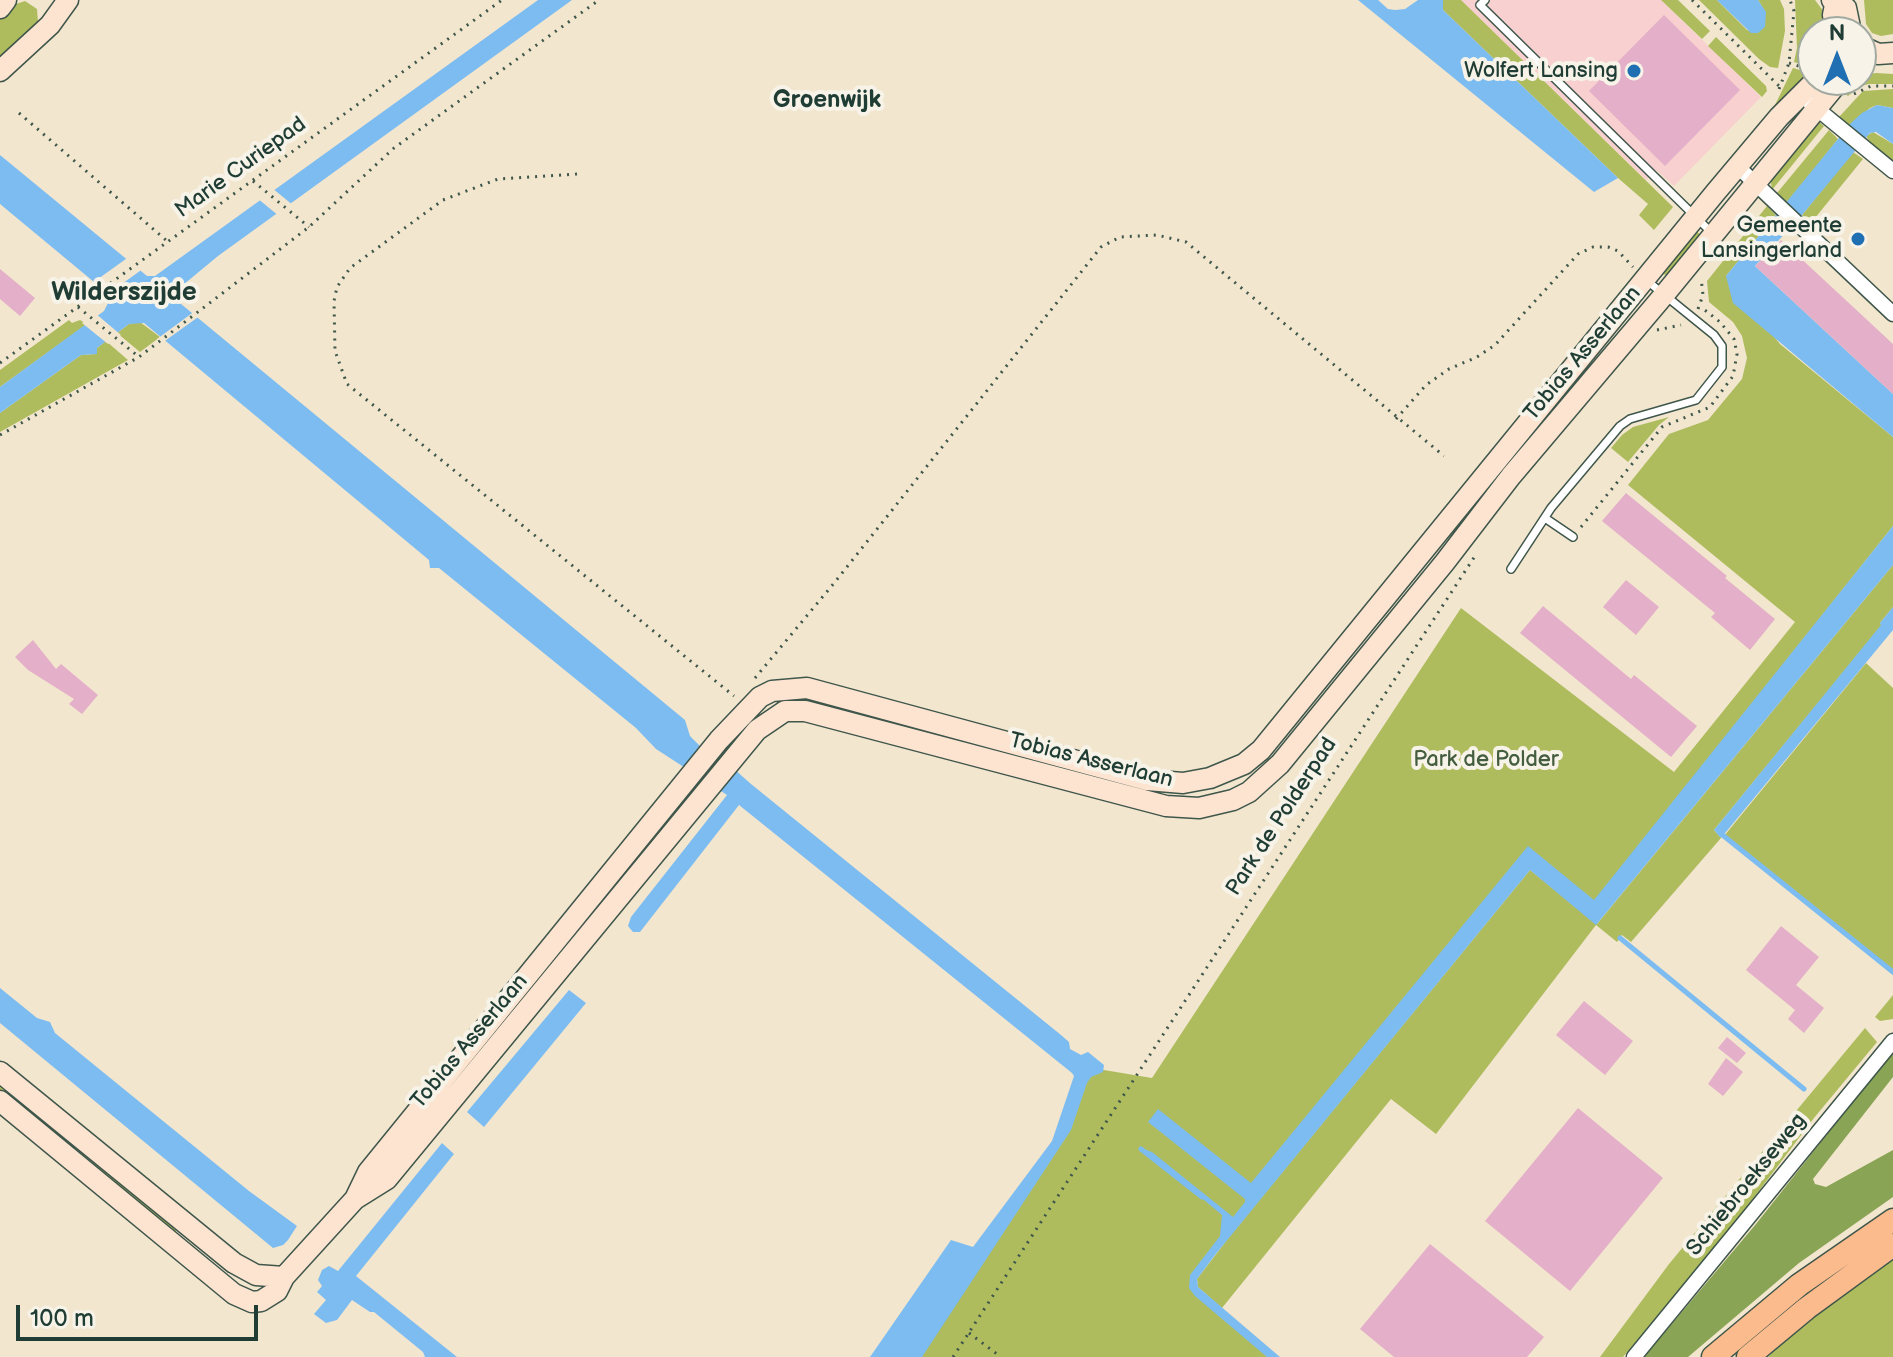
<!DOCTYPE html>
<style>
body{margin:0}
#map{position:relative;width:1893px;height:1357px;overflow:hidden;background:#f2e6ce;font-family:"Balsamiq Sans",sans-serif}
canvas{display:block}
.north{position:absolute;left:1797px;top:16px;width:80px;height:80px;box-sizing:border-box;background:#f7f3e8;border:2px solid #a1aaa0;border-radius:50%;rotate:0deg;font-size:22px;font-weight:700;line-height:32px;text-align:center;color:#1f3d34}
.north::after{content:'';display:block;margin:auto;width:28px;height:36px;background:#1f6fb2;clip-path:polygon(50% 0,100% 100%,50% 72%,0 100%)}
.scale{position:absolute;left:16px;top:1305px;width:242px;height:36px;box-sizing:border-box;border:4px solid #1f3d34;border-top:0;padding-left:10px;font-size:24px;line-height:28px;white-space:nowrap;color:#1f3d34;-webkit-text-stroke:6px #f7f3e8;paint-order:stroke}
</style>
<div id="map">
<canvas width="1893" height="1357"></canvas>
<div class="north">N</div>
<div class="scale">100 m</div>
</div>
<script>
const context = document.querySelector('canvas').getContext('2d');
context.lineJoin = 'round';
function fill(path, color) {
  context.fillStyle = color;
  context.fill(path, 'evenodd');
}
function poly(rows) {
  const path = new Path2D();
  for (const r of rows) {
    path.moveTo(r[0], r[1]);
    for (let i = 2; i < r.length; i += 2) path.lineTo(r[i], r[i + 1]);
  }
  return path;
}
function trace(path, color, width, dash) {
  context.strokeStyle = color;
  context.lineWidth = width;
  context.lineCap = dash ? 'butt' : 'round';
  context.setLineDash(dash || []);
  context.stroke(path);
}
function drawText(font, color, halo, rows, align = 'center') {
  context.font = font + ' "Balsamiq Sans",sans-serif';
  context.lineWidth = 8;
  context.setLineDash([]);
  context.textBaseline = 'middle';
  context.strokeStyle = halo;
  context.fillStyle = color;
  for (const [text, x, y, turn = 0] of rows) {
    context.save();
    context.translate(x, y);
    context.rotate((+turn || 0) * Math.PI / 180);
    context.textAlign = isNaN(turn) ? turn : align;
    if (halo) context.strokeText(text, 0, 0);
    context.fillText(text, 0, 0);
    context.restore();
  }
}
fill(poly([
 [1461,0,1661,0,1761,97,1674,186,1656,170,1646,180]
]), '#f7d0cf');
fill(poly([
 [1443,0,1461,0,1673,207,1654,230,1639,215,1648,204,1618,178,1443,10],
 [1661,0,1678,0,1710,31,1702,39],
 [1699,0,1717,0,1747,30,1758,33,1762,6,1758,0,1780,0,1784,9,1785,31,1778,68,1770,67,1759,59],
 [1795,0,1815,0,1827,16,1827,32,1813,32,1813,63,1810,67,1794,62,1797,48],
 [1864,0,1893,0,1893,34,1881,36,1872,33,1866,24],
 [25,1,37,9,38,22,35,29,0,65,0,15,7,7],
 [1716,37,1766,86,1767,91,1762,97,1708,46],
 [1793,68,1810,73,1712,182,1775,105],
 [1876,73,1893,74,1893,84,1869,84,1860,86,1848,96,1844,93,1846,89,1843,86,1849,80,1861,80,1861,75],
 [1893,89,1893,108,1877,105,1870,108,1849,126,1839,117,1863,91],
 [1814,117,1824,126,1772,190,1770,175],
 [1829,130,1838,139,1788,202,1785,201,1777,193],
 [1873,132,1893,144,1893,161,1869,141,1866,136],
 [1853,152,1863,159,1815,218,1825,227,1818,235,1802,215],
 [1767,206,1776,215,1726,276,1780,344,1893,437,1893,526,1689,783,1600,911,1528,858,1194,1277,1195,1288,1274,1357,893,1357,977,1258,1067,1126,1092,1068,1152,1078,1461,608,1674,772,1795,622,1628,485,1669,434,1708,420,1742,379,1747,358,1742,336,1733,322,1709,302,1707,281],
 [1695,230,1701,235,1673,272,1667,275,1661,274],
 [69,320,72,323,80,320,87,324,0,387,0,370],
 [140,322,160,337,140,352,117,333,129,324],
 [106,341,128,360,0,432,0,413,81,355,96,354,97,348],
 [1669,417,1659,425,1628,462,1611,448,1622,435,1633,427],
 [1893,565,1893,607,1880,623,1882,625,1714,830,1721,838,1631,942,1622,935,1617,942,1596,925,1436,1134,1391,1099,1222,1308,1198,1287,1197,1279,1230,1236,1530,870,1597,924],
 [1866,663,1893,688,1893,975,1724,836],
 [1893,995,1893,1019,1880,1021,1875,1017],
 [1865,1028,1877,1042,1814,1118,1734,1224,1623,1357,1600,1357,1669,1264],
 [0,1078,177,1228,175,1234,0,1096],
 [1893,1254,1893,1357,1768,1357,1803,1324]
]), '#aebc5e');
fill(poly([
 [1893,1051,1893,1077,1813,1179,1815,1184,1826,1187,1893,1150,1893,1197,1799,1263,1688,1357,1644,1357,1756,1224]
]), '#8aa455');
fill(poly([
 [538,0,572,0,218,256,183,285,175,299,685,720,690,736,703,749,707,745,751,784,1061,1035,1069,1042,1070,1049,1081,1055,1088,1052,1104,1065,1103,1072,1091,1077,1087,1083,1071,1130,922,1357,870,1357,951,1240,973,1247,1052,1141,1074,1076,1072,1073,739,805,640,932,633,932,628,926,631,917,727,795,656,749,636,728,439,568,430,568,429,560,144,323,129,324,97,348,97,354,81,355,0,413,0,387,104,311,108,303,107,294,94,282,0,204,0,155,147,276,155,276],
 [1358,0,1378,0,1388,9,1395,10,1405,9,1418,0,1443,0,1443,10,1618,178,1594,192],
 [1717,0,1758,0,1766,12,1765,27,1758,33,1751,33],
 [1877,105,1893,108,1893,144,1876,132,1870,133,1802,215,1755,266,1893,394,1893,437,1733,303,1726,276,1851,123,1862,113],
 [1893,526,1893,565,1596,925,1530,870,1215,1255,1197,1279,1198,1287,1280,1357,1267,1357,1195,1296,1189,1288,1190,1275,1220,1236,1222,1215,1143,1149,1152,1152,1233,1217,1245,1202,1245,1199,1148,1122,1158,1109,1251,1183,1528,846,1594,900],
 [1893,607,1893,630,1721,838,1714,830,1881,625,1880,623],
 [0,988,37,1018,50,1022,55,1033,249,1191,297,1226,288,1240,283,1245,273,1248,0,1023],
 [569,990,586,1003,484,1127,467,1112],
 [442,1143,454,1154,356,1276,457,1357,425,1357,423,1352,374,1312,370,1312,352,1300,337,1320,326,1323,314,1314,326,1300,317,1292,322,1286,318,1280,322,1270,329,1266,338,1271]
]), '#7dbcf1');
fill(poly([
 [272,188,294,206,279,216,257,198],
 [130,256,144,268,104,297,91,284],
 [195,311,201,315,162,343,157,339],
 [95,313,121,335,108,344,82,323]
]), '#f2e6ce');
trace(poly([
 [1720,833,1893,972],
 [1620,938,1804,1089],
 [1141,1149,1202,1197]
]), '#7dbcf1', 5);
fill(poly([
 [1664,15,1740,90,1665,166,1589,91],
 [1781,240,1893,344,1893,394,1755,266],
 [0,269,35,298,20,316,0,299],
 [1626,493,1727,576,1725,578,1775,619,1750,650,1711,617,1715,613,1602,521],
 [1626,580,1659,607,1636,635,1603,607],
 [1543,606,1631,679,1634,675,1697,726,1671,757,1520,633],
 [33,640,56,669,61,664,98,695,82,714,69,704,74,699,28,670,15,657],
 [1781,926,1819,957,1796,985,1824,1008,1804,1033,1788,1019,1795,1010,1746,970],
 [1584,1001,1633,1041,1605,1075,1556,1035],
 [1727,1037,1746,1053,1737,1063,1718,1048],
 [1726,1058,1743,1072,1723,1096,1708,1084],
 [1578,1108,1663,1178,1570,1291,1485,1221],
 [1430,1244,1544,1337,1527,1357,1394,1357,1360,1329]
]), '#e4afc8');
const lane = poly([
 [1485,0,1480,5,1713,234],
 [1545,518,1573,537],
 [1511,569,1551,508,1620,426,1630,419,1696,400,1722,367,1722,346,1714,335,1646,280]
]);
const street = poly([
 [1810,103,1893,171],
 [1737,166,1893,314],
 [1634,1357,1893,1041]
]);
const secondary = poly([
 [1832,0,1846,8,1851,32],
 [0,8,6,0],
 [1836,32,1833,15,1836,0],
 [1861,46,1878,54,1893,53],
 [0,71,50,25,68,0],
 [0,1072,234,1263,256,1275,284,1277],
 [0,1101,234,1294,252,1302,261,1301,277,1291,284,1277,355,1199,387,1179,757,730,785,711,805,711,1166,806,1199,808,1233,800,1249,792,1280,764,1445,562,1511,476,1664,295,1840,80],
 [355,1199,368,1172,719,740,760,697,772,691,807,688,1147,780,1183,783,1210,778,1244,764,1261,750,1715,193,1779,117,1816,80]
]);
const primary = poly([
 [1713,1357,1799,1285,1893,1220],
 [1748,1357,1807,1308,1893,1245]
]);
trace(lane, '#3f564b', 10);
trace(street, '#3f564b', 17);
trace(secondary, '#3f564b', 23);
trace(primary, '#3f564b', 25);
trace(poly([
 [1692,0,1780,87],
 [1789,63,1805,68],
 [1779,89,1789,63,1794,11,1790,0],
 [1854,94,1871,86,1893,86],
 [19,113,167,241],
 [577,174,498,179,443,200,350,268,337,287,334,301,335,351,347,384,734,696],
 [253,181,309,227],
 [78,307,139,357],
 [1698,309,1703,295,1701,278],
 [1657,330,1681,325],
 [0,363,502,0],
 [1396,419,1426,385,1449,369,1477,357,1495,345,1578,254,1593,247,1608,247,1618,251,1633,267],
 [0,435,139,357,309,227,394,148,599,0],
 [1581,527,1662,427,1710,407,1733,376,1737,354,1734,339,1720,322,1701,307],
 [755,678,835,582,1101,247,1120,237,1157,235,1186,242,1444,456],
 [969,1333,1001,1357],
 [953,1357,1475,556]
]), '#3f564b', 3, [2, 6]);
trace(lane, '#fff', 7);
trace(street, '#fff', 14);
trace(secondary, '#fde4d1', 20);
trace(primary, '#fbbb8c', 22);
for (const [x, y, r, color] of [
 [1634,71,8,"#1f6fb2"],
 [1858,239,8,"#1f6fb2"]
]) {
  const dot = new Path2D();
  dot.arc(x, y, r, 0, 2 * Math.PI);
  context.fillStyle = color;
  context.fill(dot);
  trace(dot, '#f7f3e8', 3);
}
drawText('22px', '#1f3d34', '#f7f3e8', [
 ["Wolfert Lansing",1618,71],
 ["Gemeente",1842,226],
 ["Lansingerland",1842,251]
], 'right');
drawText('22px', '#1f3d34', '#f7f3e8', [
 ["Marie Curiepad",241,168,-36],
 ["Tobias Asserlaan",1583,354,-50],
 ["Tobias Asserlaan",1091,761,14],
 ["Park de Polderpad",1282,817,-57],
 ["Tobias Asserlaan",470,1042,-50],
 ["Schiebroekseweg",1747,1185,-51]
]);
drawText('22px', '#435d3e', '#f7f3e8', [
 ["Park de Polder",1486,760]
]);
drawText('bold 24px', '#1f3d34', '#f7f3e8', [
 ["Groenwijk",827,101]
]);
drawText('bold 26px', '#1f3d34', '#f7f3e8', [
 ["Wilderszijde",124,293]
]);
</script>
